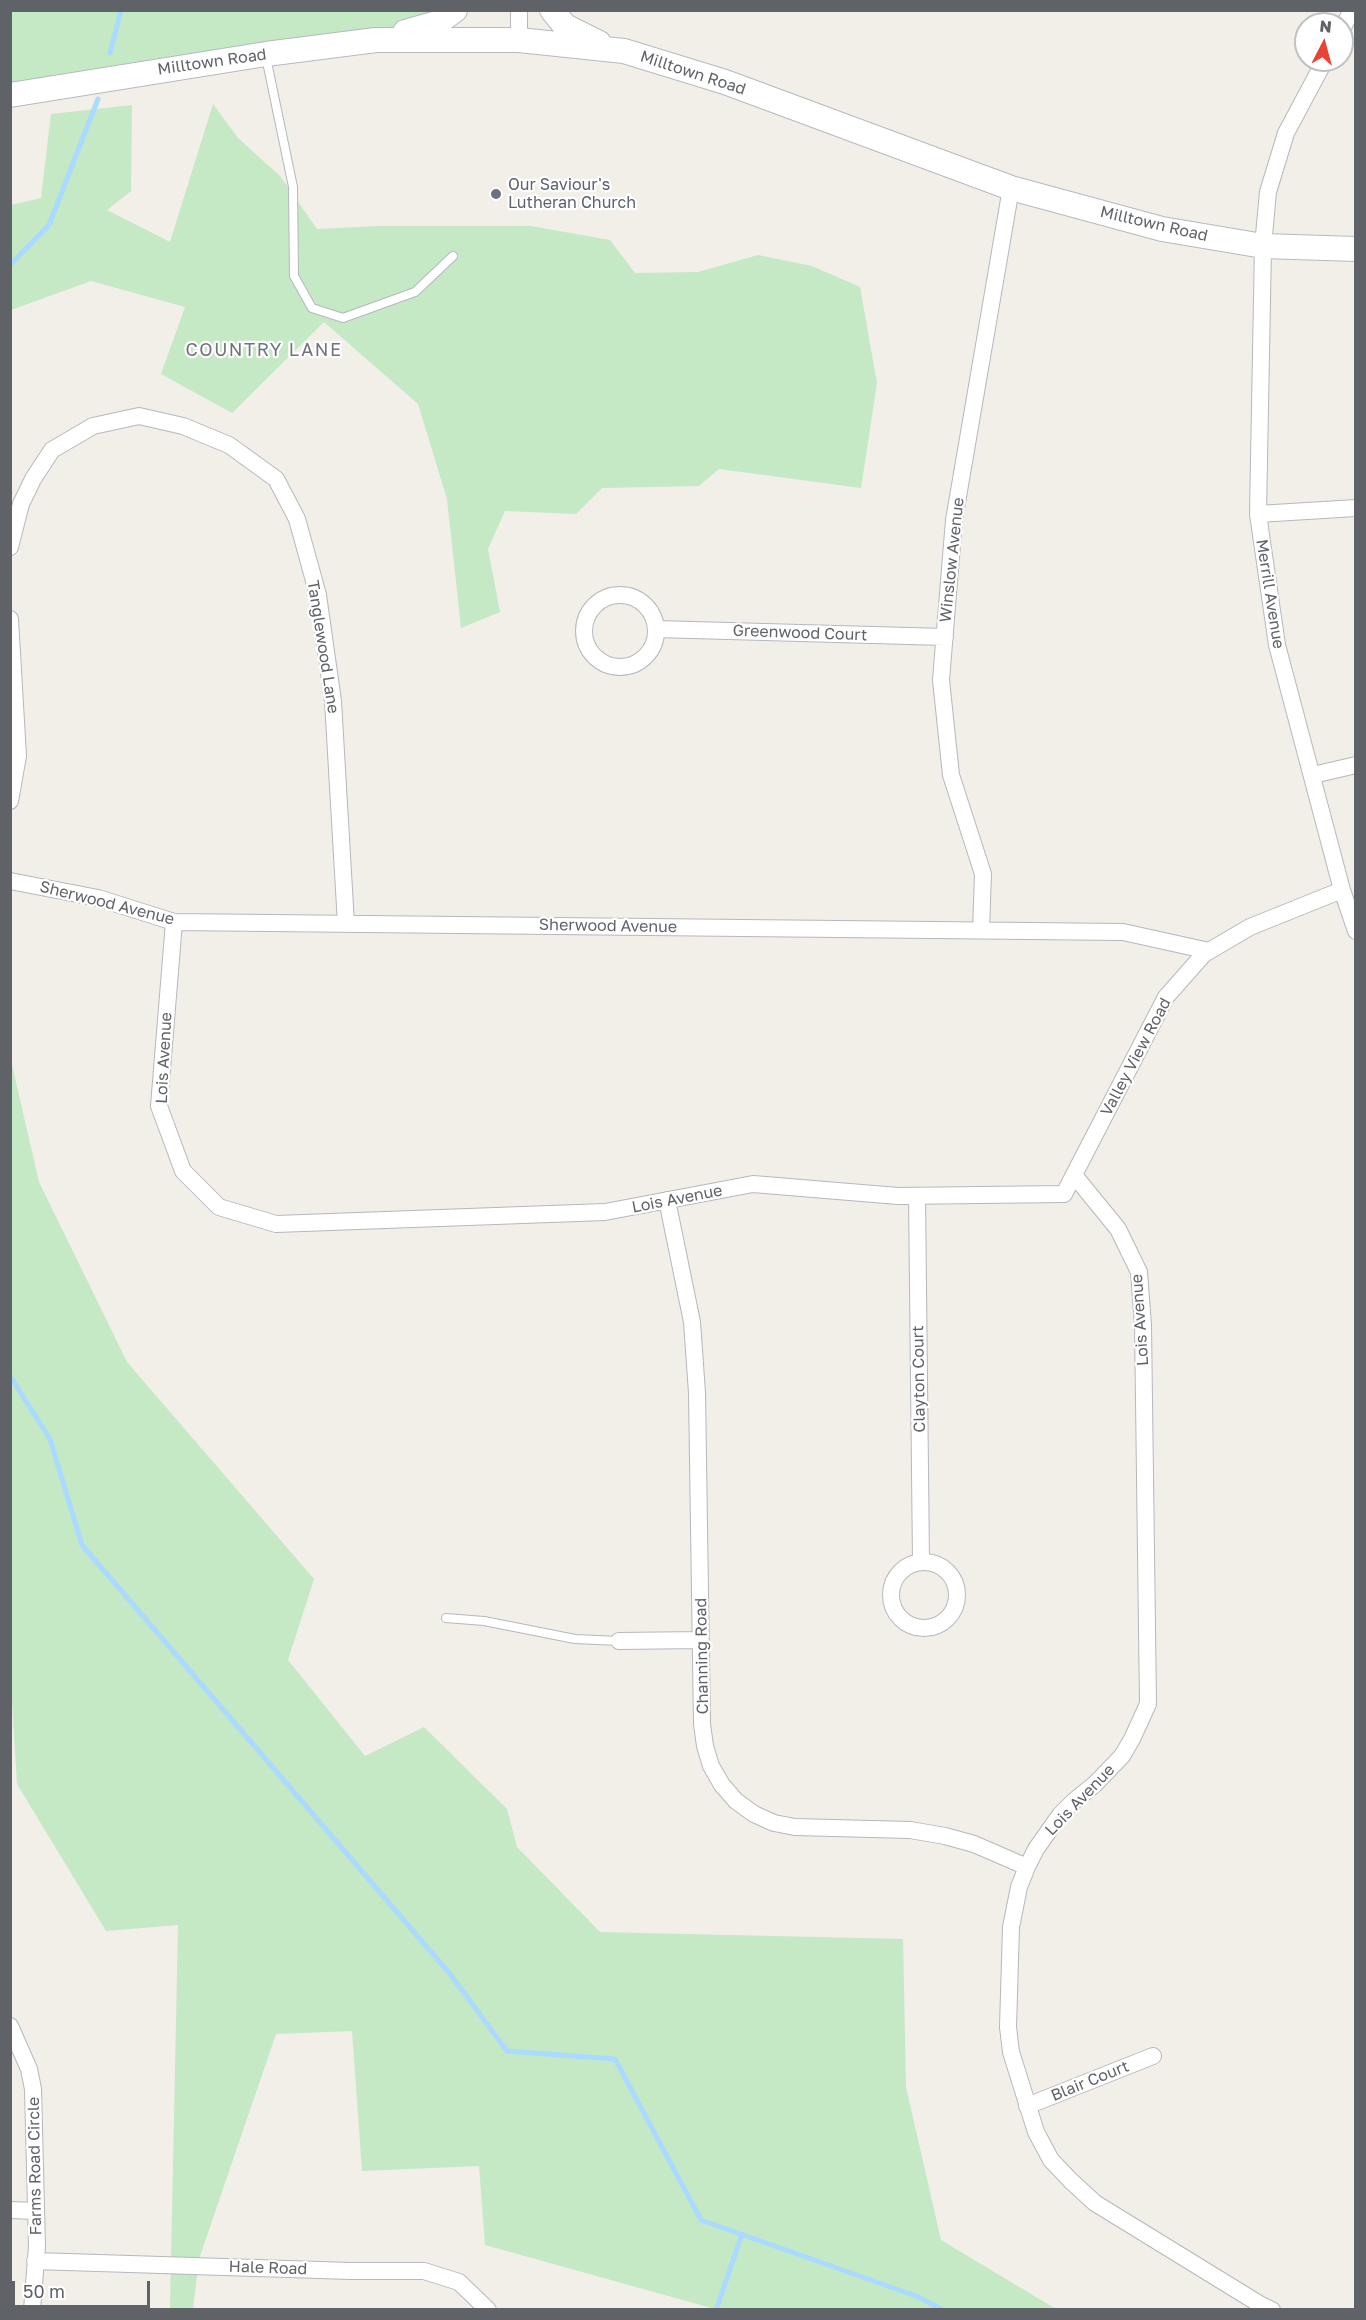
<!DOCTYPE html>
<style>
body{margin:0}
#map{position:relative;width:1366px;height:2320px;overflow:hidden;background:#f1efe8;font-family:"Golos Text",sans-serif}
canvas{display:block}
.frame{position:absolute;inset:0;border:12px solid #5f6368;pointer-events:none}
.north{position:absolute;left:1294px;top:12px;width:60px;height:60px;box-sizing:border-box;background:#fff;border:2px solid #bfc1c3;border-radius:50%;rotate:6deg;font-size:16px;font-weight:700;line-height:24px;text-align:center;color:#5f6368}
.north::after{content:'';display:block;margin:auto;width:21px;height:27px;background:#ea4335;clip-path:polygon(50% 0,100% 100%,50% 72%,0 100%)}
.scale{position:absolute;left:12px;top:2281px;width:138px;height:27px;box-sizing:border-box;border:3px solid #5f6368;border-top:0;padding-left:8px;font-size:18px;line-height:21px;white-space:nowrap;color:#5f6368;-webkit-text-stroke:4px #fff;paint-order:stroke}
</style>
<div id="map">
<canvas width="1366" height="2320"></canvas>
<div class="frame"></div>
<div class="north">N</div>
<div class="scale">50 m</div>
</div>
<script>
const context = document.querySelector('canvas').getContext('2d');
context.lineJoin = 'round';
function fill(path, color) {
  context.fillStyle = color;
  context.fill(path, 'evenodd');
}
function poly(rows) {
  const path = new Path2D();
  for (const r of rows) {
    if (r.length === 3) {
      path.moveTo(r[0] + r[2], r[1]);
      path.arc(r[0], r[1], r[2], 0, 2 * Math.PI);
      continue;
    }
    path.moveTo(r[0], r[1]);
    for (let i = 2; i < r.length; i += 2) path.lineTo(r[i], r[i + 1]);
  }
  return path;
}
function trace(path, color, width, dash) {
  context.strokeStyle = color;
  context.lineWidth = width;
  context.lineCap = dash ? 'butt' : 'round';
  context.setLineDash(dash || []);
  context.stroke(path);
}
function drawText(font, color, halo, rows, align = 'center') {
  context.font = font + ' "Golos Text",sans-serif';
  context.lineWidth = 4.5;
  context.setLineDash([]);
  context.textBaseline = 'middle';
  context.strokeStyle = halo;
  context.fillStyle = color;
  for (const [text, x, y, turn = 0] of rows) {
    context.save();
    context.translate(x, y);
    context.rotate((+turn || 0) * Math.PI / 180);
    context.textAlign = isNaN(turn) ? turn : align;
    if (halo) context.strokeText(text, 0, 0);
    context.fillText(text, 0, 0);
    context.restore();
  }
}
fill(poly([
 [10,11,455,11,437,23,11,97],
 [213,104,238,138,280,176,317,229,379,226,531,226,610,240,635,273,698,272,758,255,812,266,860,287,877,383,861,488,719,469,699,486,602,488,576,514,505,511,488,549,500,612,461,628,447,499,418,404,324,322,232,413,161,374,185,307,91,281,11,310,11,205,41,198,51,114,132,105,131,191,107,210,170,242],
 [10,1056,39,1182,127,1362,314,1579,288,1660,365,1756,424,1727,507,1809,517,1847,600,1932,903,1939,906,2087,941,2240,1056,2309,715,2309,485,2245,479,2166,362,2171,352,2031,276,2034,199,2259,193,2309,170,2309,178,1925,106,1931,17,1784,10,1669]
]), '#c5e8c5');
trace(poly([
 [110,53,121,10],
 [10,265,49,225,98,99],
 [10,1376,50,1439,82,1545,450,1974,507,2051,615,2059,701,2220,916,2296,943,2310],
 [716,2310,742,2234]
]), '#aadaff', 5);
const lane = poly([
 [266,57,293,187,294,276,312,308,343,318,415,292,453,256],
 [446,1618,484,1621,575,1639,619,1641]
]);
const street = poly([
 [1342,29,1352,10],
 [519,40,519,10],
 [1325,60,1286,133,1268,192,1263,246,1258,514,1277,645,1342,890,1356,931],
 [1258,514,1356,508],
 [10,547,21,504,33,479,52,450,93,426,139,416,183,426,229,445,276,479,297,519,318,595,333,701,346,924],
 [620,631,36],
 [10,619,18,756,10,801],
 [656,629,945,637],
 [1313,775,1356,765],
 [10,881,98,898,174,922,1123,932,1209,951],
 [174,922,159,1106,183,1171,219,1207,276,1224,605,1212,753,1184,898,1196,1064,1194,1166,997,1204,954,1250,927,1342,890],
 [981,930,983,874,951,775,941,680,954,520,1011,188],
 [1074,1175,1118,1229,1139,1272,1143,1325,1148,1704,1132,1739,1122,1756,1095,1784,1074,1801,1060,1815,1036,1849,1027,1867,1019,1887,1011,1927,1008,2027,1011,2052,1036,2132,1051,2160,1071,2181,1095,2203,1261,2305,1272,2310],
 [917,1196,921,1562],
 [667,1200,692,1322,697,1393,702,1724,705,1746,711,1766,722,1785,736,1801,754,1814,774,1823,795,1827,910,1830,945,1836,974,1844,1027,1867],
 [924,1595,33],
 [619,1641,701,1640],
 [10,2026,29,2069,33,2089,37,2246,32,2310],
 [1027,2106,1153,2056],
 [10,2210,36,2211],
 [35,2261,351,2271,424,2271,459,2282,488,2310]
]);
const secondary = poly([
 [552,10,565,26,599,43],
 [405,32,437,23,455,10],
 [10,95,266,54,376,40,519,40,624,51,725,82,1011,188,1162,229,1263,246,1356,249]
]);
trace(lane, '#b5b8bc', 10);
trace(street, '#b5b8bc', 18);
trace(secondary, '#b6babf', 26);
trace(lane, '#fff', 8);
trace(street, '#fff', 16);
trace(secondary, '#fff', 24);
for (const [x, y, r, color] of [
 [496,194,6,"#6b7280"]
]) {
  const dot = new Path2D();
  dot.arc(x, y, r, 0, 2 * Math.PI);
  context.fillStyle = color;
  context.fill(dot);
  trace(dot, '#fff', 2);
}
drawText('16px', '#5f6368', '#fff', [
 ["Milltown Road",212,62,-8],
 ["Milltown Road",693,73,18],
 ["Milltown Road",1154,224,13],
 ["Winslow Avenue",952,560,-84],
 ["Merrill Avenue",1270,594,81],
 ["Greenwood Court",800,633,2],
 ["Tanglewood Lane",323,647,81],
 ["Sherwood Avenue",107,903,14],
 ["Sherwood Avenue",608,926,1],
 ["Valley View Road",1136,1057,-62],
 ["Lois Avenue",164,1058,-87],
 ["Lois Avenue",677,1199,-11],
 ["Lois Avenue",1140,1320,-94],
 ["Clayton Court",919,1379,-91],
 ["Channing Road",702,1656,-91],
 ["Lois Avenue",1080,1800,-46],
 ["Blair Court",1090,2081,-22],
 ["Farms Road Circle",35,2166,-91],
 ["Hale Road",268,2268,2]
]);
drawText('16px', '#5b616d', '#fff', [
 ["Our Saviour's",508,185],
 ["Lutheran Church",508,203]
], 'left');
context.letterSpacing = '1.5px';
drawText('18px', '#70757a', '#fff', [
 ["COUNTRY LANE",264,350]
]);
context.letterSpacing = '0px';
</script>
